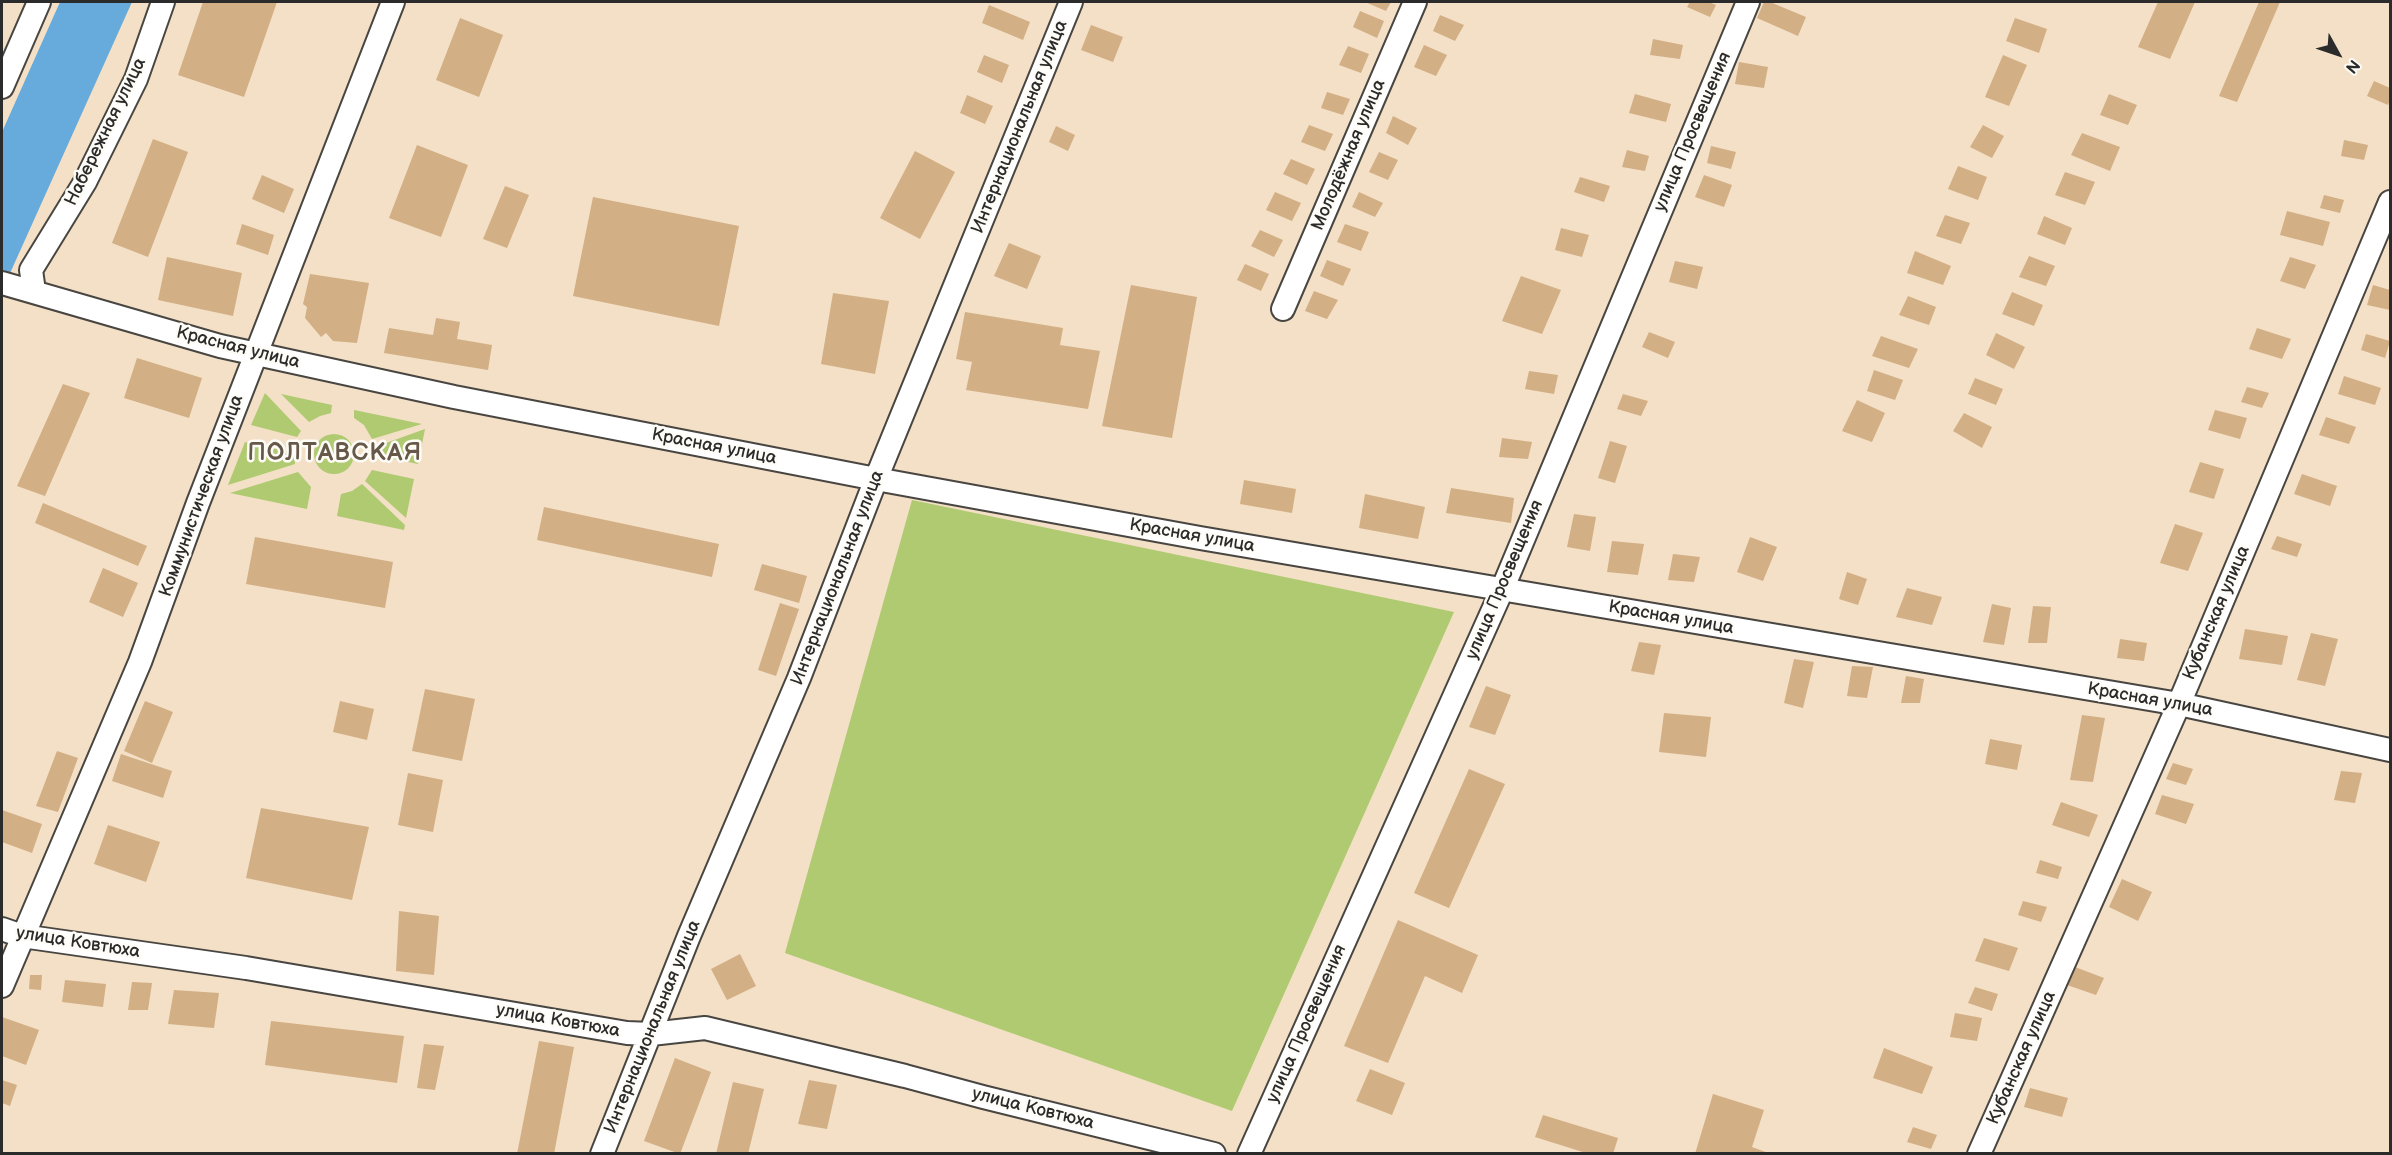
<!DOCTYPE html>
<meta charset="utf-8">
<style>
body{margin:0}
#map{position:relative;width:2392px;height:1155px;overflow:hidden;background:#f3e0c6;font-family:"Balsamiq Sans",sans-serif}
canvas{display:block}
.frame{position:absolute;inset:0;border:3px solid #2b2b2b;pointer-events:none}
.north{position:absolute;left:2308px;top:24px;width:60px;height:60px;-webkit-text-stroke:4px #fdfcf7;paint-order:stroke;rotate:130deg;font-size:16px;font-weight:700;line-height:24px;text-align:center;color:#2b2b2b}
.north::after{content:'';display:block;margin:auto;width:21px;height:27px;background:#2b2b2b;clip-path:polygon(50% 0,100% 100%,50% 72%,0 100%)}
</style>
<div id="map">
<canvas width="2392" height="1155"></canvas>
<div class="frame"></div>
<div class="north">N</div>
</div>
<script>
const context = document.querySelector('canvas').getContext('2d');
context.lineJoin = 'round';
function fill(path, color) {
  context.fillStyle = color;
  context.fill(path, 'evenodd');
}
function poly(rows) {
  const path = new Path2D();
  for (const r of rows) {
    if (r.length === 3) {
      path.moveTo(r[0] + r[2], r[1]);
      path.arc(r[0], r[1], r[2], 0, 2 * Math.PI);
      continue;
    }
    path.moveTo(r[0], r[1]);
    for (let i = 2; i < r.length; i += 2) path.lineTo(r[i], r[i + 1]);
  }
  return path;
}
function trace(path, color, width, dash) {
  context.strokeStyle = color;
  context.lineWidth = width;
  context.lineCap = dash ? 'butt' : 'round';
  context.setLineDash(dash || []);
  context.stroke(path);
}
function drawText(font, color, halo, rows, align = 'center') {
  context.font = font + ' "Balsamiq Sans",sans-serif';
  context.lineWidth = 5;
  context.setLineDash([]);
  context.textBaseline = 'middle';
  context.strokeStyle = halo;
  context.fillStyle = color;
  for (const [text, x, y, turn = 0] of rows) {
    context.save();
    context.translate(x, y);
    context.rotate((+turn || 0) * Math.PI / 180);
    context.textAlign = isNaN(turn) ? turn : align;
    if (halo) context.strokeText(text, 0, 0);
    context.fillText(text, 0, 0);
    context.restore();
  }
}
fill(poly([
 [265,393,301,431,297,437,251,425],
 [281,394,332,405,331,413,320,416,309,422],
 [354,410,422,424,372,439,364,425,354,418],
 [425,429,418,464,375,455,375,447],
 [334,454,20],
 [245,442,294,453,295,464,228,485],
 [372,470,414,479,406,518,365,481],
 [298,472,311,487,307,509,230,493],
 [362,484,405,525,404,530,337,516,341,494,352,491],
 [912,500,1454,612,1232,1111,785,953]
]), '#afca70');
fill(poly([
 [60,2,132,2,2,291,2,132]
]), '#67aadc');
fill(poly([
 [203,2,277,2,244,97,178,75],
 [1365,2,1391,2,1386,11],
 [1690,2,1709,2,1716,5,1710,17,1687,7],
 [1764,2,1770,2,1806,17,1798,36,1757,18],
 [2158,2,2195,2,2170,59,2138,47],
 [2259,2,2280,2,2237,102,2219,96],
 [989,5,1030,22,1023,40,982,23],
 [1360,11,1384,21,1377,38,1353,27],
 [1440,15,1464,25,1455,41,1433,31],
 [460,18,503,35,479,97,436,80],
 [2015,18,2047,29,2039,53,2006,41],
 [1091,25,1123,37,1113,62,1081,50],
 [1653,39,1683,45,1680,59,1650,55],
 [1424,45,1447,55,1436,76,1414,67],
 [1348,46,1369,54,1361,73,1339,65],
 [984,55,1009,65,1002,83,977,72],
 [2003,55,2027,65,2009,106,1985,97],
 [1739,62,1768,67,1764,88,1735,84],
 [2374,81,2390,88,2390,99,2388,105,2367,96],
 [1327,92,1350,99,1343,115,1321,108],
 [1635,94,1671,104,1666,122,1629,113],
 [2109,94,2137,105,2128,125,2100,115],
 [967,95,993,106,985,124,960,113],
 [1393,116,1417,128,1408,145,1386,133],
 [1309,125,1333,134,1325,151,1301,142],
 [1983,125,2004,136,1992,158,1970,147],
 [1056,126,1075,135,1068,151,1049,142],
 [2082,133,2120,147,2110,171,2071,155],
 [153,139,188,152,148,257,112,243],
 [2344,140,2368,145,2364,160,2341,156],
 [417,145,468,165,441,237,389,218],
 [1711,146,1736,152,1731,169,1707,163],
 [1627,150,1649,156,1645,171,1622,167],
 [915,151,955,172,920,239,880,218],
 [1379,152,1398,160,1388,180,1369,172],
 [1291,159,1315,169,1307,185,1283,174],
 [1958,166,1987,177,1978,200,1948,189],
 [2065,172,2095,182,2085,205,2055,195],
 [262,175,294,189,284,213,252,199],
 [1704,175,1732,185,1724,207,1695,197],
 [1580,177,1610,186,1604,202,1574,192],
 [505,186,529,195,507,248,483,239],
 [1275,192,1301,203,1292,221,1266,210],
 [1359,192,1383,203,1375,217,1352,207],
 [2324,195,2344,200,2340,213,2320,208],
 [593,197,739,226,719,326,573,296],
 [2287,211,2330,222,2323,246,2280,235],
 [1945,215,1970,223,1961,244,1936,236],
 [2044,216,2072,228,2065,245,2037,234],
 [242,224,274,235,268,255,236,244],
 [1345,224,1369,232,1361,251,1337,242],
 [1561,228,1589,235,1582,257,1555,250],
 [1260,230,1283,240,1274,257,1251,246],
 [1009,243,1041,256,1027,289,994,276],
 [1915,251,1951,266,1943,285,1907,273],
 [2029,256,2055,266,2046,286,2019,277],
 [167,257,242,273,233,316,158,300],
 [2290,257,2316,265,2305,289,2280,281],
 [1327,260,1351,269,1343,286,1320,276],
 [1675,261,1703,267,1697,289,1669,282],
 [1245,264,1269,274,1261,291,1237,280],
 [310,274,369,283,357,343,333,341,326,333,321,337,305,318,307,307,303,304],
 [1521,276,1561,290,1542,334,1502,321],
 [1131,285,1197,297,1172,438,1102,426],
 [2373,285,2390,290,2390,310,2367,305],
 [1314,291,1338,300,1327,319,1305,311],
 [2012,292,2043,305,2034,326,2002,314],
 [833,293,889,301,875,374,821,364],
 [1908,296,1936,307,1929,325,1899,315],
 [965,312,1063,328,1060,345,1100,351,1088,409,966,390,972,362,956,359],
 [436,318,460,322,457,339,492,345,488,370,384,353,389,328,433,335],
 [2257,328,2291,339,2282,359,2249,349],
 [1649,332,1675,342,1668,358,1642,347],
 [1996,333,2025,347,2014,369,1986,355],
 [2366,334,2390,341,2385,358,2361,350],
 [1881,336,1918,349,1909,368,1872,356],
 [137,358,202,378,189,418,124,398],
 [1874,370,1903,380,1895,400,1867,391],
 [1529,371,1558,375,1554,394,1525,389],
 [2344,376,2381,388,2375,405,2338,394],
 [1975,378,2003,389,1996,405,1968,394],
 [63,384,90,393,45,496,17,486],
 [2247,387,2269,393,2262,408,2241,402],
 [1623,394,1648,401,1641,416,1617,409],
 [1857,400,1885,413,1872,442,1842,431],
 [2215,410,2247,418,2240,439,2208,430],
 [1964,413,1992,427,1982,448,1953,431],
 [2326,417,2356,427,2349,444,2319,435],
 [1502,438,1532,442,1528,459,1499,457],
 [1610,441,1627,446,1615,483,1598,478],
 [2200,462,2224,469,2214,499,2189,492],
 [2302,474,2337,486,2330,506,2294,494],
 [1244,480,1296,489,1292,513,1240,504],
 [1451,488,1514,498,1511,523,1446,513],
 [1365,494,1425,507,1418,539,1359,528],
 [43,503,147,546,138,566,35,523],
 [544,507,719,544,712,577,537,540],
 [1574,514,1596,517,1590,551,1567,547],
 [2175,524,2203,533,2188,571,2160,563],
 [2277,536,2302,544,2297,557,2271,549],
 [255,537,393,562,385,608,246,584],
 [1750,537,1777,547,1763,581,1737,572],
 [1612,541,1644,544,1638,575,1607,572],
 [1673,554,1700,557,1694,582,1668,580],
 [762,564,807,576,799,603,754,590],
 [103,568,138,583,123,617,89,602],
 [1847,572,1867,579,1858,605,1839,599],
 [1907,588,1942,597,1932,625,1896,617],
 [780,603,799,609,776,676,758,670],
 [1992,604,2011,608,2004,645,1983,642],
 [2033,606,2051,607,2047,643,2028,643],
 [2245,629,2288,636,2282,665,2239,659],
 [2311,633,2338,639,2325,686,2297,680],
 [2120,639,2147,643,2144,661,2117,658],
 [1639,642,1661,645,1654,675,1631,671],
 [1794,659,1814,662,1803,708,1784,703],
 [1852,666,1873,667,1867,698,1847,696],
 [1906,676,1924,679,1920,703,1901,703],
 [1486,686,1511,695,1495,735,1469,727],
 [425,689,475,699,462,761,412,751],
 [145,701,173,712,152,763,124,751],
 [340,701,374,709,367,740,333,732],
 [1664,713,1711,717,1706,757,1659,752],
 [2082,715,2105,718,2093,782,2070,780],
 [1990,739,2022,745,2017,770,1985,764],
 [57,751,78,758,58,812,36,806],
 [121,754,172,771,163,798,112,781],
 [2173,763,2193,769,2186,785,2166,779],
 [1469,769,1505,784,1449,908,1414,893],
 [2341,771,2362,773,2355,803,2334,800],
 [408,773,443,780,433,832,398,825],
 [2162,795,2194,804,2186,824,2155,814],
 [2061,802,2098,815,2089,837,2052,825],
 [261,808,369,827,352,900,246,878],
 [2,810,42,824,32,853,2,842],
 [108,825,160,842,146,882,94,864],
 [2040,860,2062,867,2058,879,2036,873],
 [2122,879,2152,892,2138,921,2109,907],
 [2023,901,2047,907,2041,922,2018,915],
 [399,911,439,916,434,975,396,971],
 [1398,920,1478,955,1462,993,1425,976,1388,1063,1344,1046],
 [1984,938,2018,948,2009,971,1975,961],
 [740,954,756,986,727,1000,711,969],
 [2075,967,2104,978,2096,995,2067,985],
 [30,975,42,975,41,990,29,989],
 [65,980,106,984,103,1007,62,1002],
 [132,982,152,983,148,1010,128,1010],
 [1975,987,1998,994,1992,1011,1968,1003],
 [174,990,219,993,214,1028,168,1024],
 [1955,1013,1982,1018,1977,1041,1950,1037],
 [2,1017,39,1030,26,1065,2,1056],
 [271,1021,404,1036,397,1083,265,1065],
 [539,1041,574,1047,554,1154,517,1154],
 [424,1044,444,1046,435,1090,417,1088],
 [1884,1048,1933,1067,1922,1094,1873,1078],
 [675,1058,711,1072,680,1154,644,1141],
 [1370,1069,1405,1083,1392,1115,1356,1101],
 [2,1080,17,1085,10,1106,2,1103],
 [809,1080,837,1085,827,1129,798,1124],
 [733,1082,764,1089,748,1154,716,1154],
 [2030,1088,2068,1098,2062,1117,2024,1107],
 [1713,1094,1764,1110,1752,1147,1771,1154,1695,1154],
 [1543,1115,1618,1138,1613,1154,1589,1154,1535,1137],
 [1913,1127,1937,1135,1931,1149,1907,1142]
]), '#d3af85');
const minor = poly([
 [2,87,39,2],
 [2,283,220,346,454,397,876,479,1200,538,2179,704,2390,750],
 [34,291,31,270,85,182,136,79,163,2],
 [1283,309,1415,2],
 [2,929,22,936,246,968,627,1033,651,1034,705,1028,905,1076,983,1097,1214,1154],
 [2,986,140,662,198,503,393,2],
 [602,1154,689,936,799,678,876,479,1071,2],
 [1249,1154,1502,590,1748,2],
 [1979,1154,2179,704,2390,202]
]);
trace(minor, '#494642', 26);
trace(minor, '#fff', 22);
drawText('18px', '#2b2b2b', '#fdfcf7', [
 ["Интернациональная улица",1020,127,-68],
 ["Набережная улица",106,132,-64],
 ["улица Просвещения",1693,132,-67],
 ["Молодёжная улица",1349,155,-67],
 ["Красная улица",238,348,14],
 ["Красная улица",714,447,11],
 ["Коммунистическая улица",202,496,-70],
 ["Красная улица",1192,536,10],
 ["Интернациональная улица",838,578,-69],
 ["улица Просвещения",1505,580,-67],
 ["Кубанская улица",2217,613,-67],
 ["Красная улица",1671,618,10],
 ["Красная улица",2150,700,10],
 ["улица Ковтюха",78,943,9],
 ["улица Ковтюха",558,1021,10],
 ["улица Просвещения",1307,1024,-66],
 ["Интернациональная улица",653,1027,-68],
 ["Кубанская улица",2022,1058,-66],
 ["улица Ковтюха",1033,1109,14]
]);
context.letterSpacing = '1.5px';
drawText('bold 24px', '#66594a', '#fdfcf7', [
 ["ПОЛТАВСКАЯ",335,454]
]);
context.letterSpacing = '0px';
</script>
